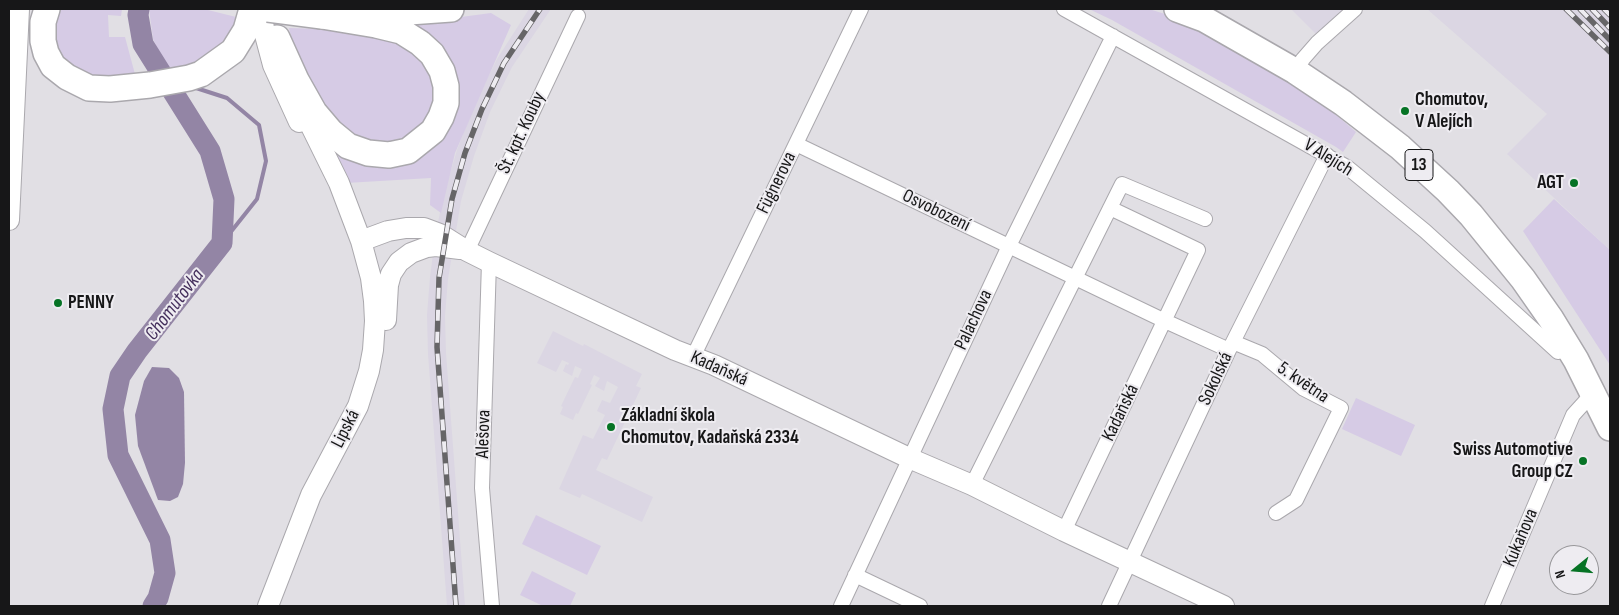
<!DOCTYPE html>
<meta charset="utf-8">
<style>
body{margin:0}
#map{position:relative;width:1619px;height:615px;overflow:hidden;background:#e1dfe4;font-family:"Sofia Sans Condensed",sans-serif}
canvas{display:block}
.frame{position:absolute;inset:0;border:10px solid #171718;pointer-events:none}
.north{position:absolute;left:1549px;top:545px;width:50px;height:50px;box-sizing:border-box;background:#eeecf1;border:1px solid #98979a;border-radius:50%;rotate:253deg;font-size:14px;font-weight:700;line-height:20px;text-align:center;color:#171718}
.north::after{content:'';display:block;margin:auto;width:18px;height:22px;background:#067325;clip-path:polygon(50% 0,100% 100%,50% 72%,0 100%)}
</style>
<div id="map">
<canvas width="1619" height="615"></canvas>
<div class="frame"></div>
<div class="north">N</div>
</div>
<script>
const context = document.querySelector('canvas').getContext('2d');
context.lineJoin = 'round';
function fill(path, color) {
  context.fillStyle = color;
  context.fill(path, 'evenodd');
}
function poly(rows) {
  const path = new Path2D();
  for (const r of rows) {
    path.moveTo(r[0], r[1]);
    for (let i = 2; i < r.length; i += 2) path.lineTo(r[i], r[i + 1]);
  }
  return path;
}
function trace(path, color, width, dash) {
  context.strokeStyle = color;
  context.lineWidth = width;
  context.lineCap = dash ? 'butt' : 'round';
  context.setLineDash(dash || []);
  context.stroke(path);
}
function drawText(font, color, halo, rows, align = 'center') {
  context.font = font + ' "Sofia Sans Condensed",sans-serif';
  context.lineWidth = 4;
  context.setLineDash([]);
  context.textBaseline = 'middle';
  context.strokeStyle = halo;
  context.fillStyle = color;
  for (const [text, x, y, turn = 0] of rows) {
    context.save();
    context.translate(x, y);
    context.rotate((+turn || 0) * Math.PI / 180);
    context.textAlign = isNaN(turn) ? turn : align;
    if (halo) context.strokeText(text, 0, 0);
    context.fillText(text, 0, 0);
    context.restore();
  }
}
fill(poly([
 [529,9,551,9,512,67,490,112,474,156,461,201,448,279,445,316,446,353,465,606,447,606,428,354,427,315,430,277,435,238,443,197,457,150,474,105,497,59],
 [1291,9,1347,9,1317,35],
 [1427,9,1610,9,1610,250,1507,154,1547,114],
 [553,331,583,346,584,344,642,374,636,386,641,388,607,460,602,458,596,470,653,497,642,522,582,494,580,498,559,489,583,435,593,439,605,415,597,411,602,400,610,403,618,387,607,381,604,391,595,386,600,378,594,375,590,384,592,385,578,414,576,413,573,420,560,414,563,407,561,406,575,377,578,378,582,369,575,366,572,376,563,371,566,364,568,365,569,363,562,360,556,372,537,363]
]), '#dbd6e3');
fill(poly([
 [60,9,122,9,121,16,108,15,109,37,125,37,136,78,104,79,79,72,61,55,52,34,58,11],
 [149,9,204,9,236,17,234,31,218,51,193,66,168,71,153,39],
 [1089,9,1149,9,1168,15,1226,41,1307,90,1356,132,1343,152,1336,147,1112,20],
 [491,13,511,25,455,153,441,213,430,205,431,178,346,183,324,137,344,150,437,141,436,44,416,23],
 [289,28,356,30,396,42,421,54,435,78,437,107,413,135,377,145,354,139,319,109,296,61],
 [1554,199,1610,250,1610,365,1523,231],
 [1356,398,1415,425,1401,456,1342,429],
 [536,515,601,546,587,575,522,544],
 [532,571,576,593,570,606,543,606,520,595]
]), '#d6cbe5');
fill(poly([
 [152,367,169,368,179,378,184,392,185,463,183,484,178,497,170,501,158,500,138,446,135,415,144,381]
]), '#9385a5');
trace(poly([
 [193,87,227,98,259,125,266,161,257,199,222,243]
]), '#9385a5', 4);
trace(poly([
 [139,9,138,15,143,44,210,151,224,199,222,243,137,351,120,376,113,409,118,455,160,540,165,573,158,598,153,606]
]), '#9385a5', 21);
const street = poly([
 [1064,9,1347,167,1425,231,1558,352],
 [1295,71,1303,59,1317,43,1355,9],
 [796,144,1165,321,1229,350],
 [467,251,578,16],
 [489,262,482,488,492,606],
 [1233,342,1262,354,1304,389,1341,408,1296,500,1276,513],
 [693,357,861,9],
 [972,485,1122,184,1205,219],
 [1064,531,1198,250,1110,208],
 [855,575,920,606],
 [841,606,1009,246,1113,36],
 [1109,606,1229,350,1327,155],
 [1492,606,1573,415,1593,393]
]);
const secondary = poly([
 [261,9,265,35,273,65,299,122],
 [9,220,19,9],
 [361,241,388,231,406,228,424,228,440,234,467,251,489,262,675,350,714,365,909,458,972,485,1064,531,1224,606],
 [386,320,388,285,391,274,399,262,411,253,427,247,436,246,460,249],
 [268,606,311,495,358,406,369,371,373,350,375,321,374,301,371,278,361,241,339,183,300,104]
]);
const highway = poly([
 [47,9,43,22,43,41,46,53,53,66,67,77,89,88,110,89,150,85,189,78,201,74,233,51,246,30,252,9],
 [1177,9,1204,19,1295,71,1343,103,1400,147,1448,191,1471,215,1523,279,1551,319,1576,360,1610,428],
 [367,15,451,9],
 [277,38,296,80,314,112,331,132,348,146,368,153,389,155,408,151,433,131,441,117,446,103,446,86,442,71,432,54,420,43,401,31,376,25,322,16]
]);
trace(street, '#aaa8ad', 16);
trace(secondary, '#aaa8ad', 22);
trace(highway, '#aaa8ad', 28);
trace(street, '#fff', 14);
trace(secondary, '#fff', 20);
trace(highway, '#fff', 25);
const rail = poly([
 [1566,9,1610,52],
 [1580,9,1610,40],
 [1592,9,1610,28],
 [1604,9,1610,15],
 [456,606,437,347,439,278,452,199,465,153,482,109,504,63,540,9]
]);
trace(rail, '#666567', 5.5);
trace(rail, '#eeecf1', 4, [11]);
const highwayBridge = poly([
 [268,9,322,16]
]);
trace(highwayBridge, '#aaa8ad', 28, []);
trace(highwayBridge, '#fff', 25);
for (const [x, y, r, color] of [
 [1405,111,5,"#067325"],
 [1574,183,5,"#067325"],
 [58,303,5,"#067325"],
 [611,427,5,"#067325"],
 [1583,461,5,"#067325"]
]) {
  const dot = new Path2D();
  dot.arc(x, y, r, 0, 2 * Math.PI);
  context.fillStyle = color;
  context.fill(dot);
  trace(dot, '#eeecf1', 2);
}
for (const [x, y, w] of [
 [1419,165,28]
]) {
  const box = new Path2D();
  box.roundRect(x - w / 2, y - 15.5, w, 31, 4);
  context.fillStyle = '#eeecf1';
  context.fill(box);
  trace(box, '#171718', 1);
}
drawText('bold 18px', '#171718', null, [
 ["13",1419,165]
]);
drawText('bold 19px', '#171718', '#eeecf1', [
 ["Chomutov,",1415,100],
 ["V Alejích",1415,122],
 ["AGT",1564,183,"right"],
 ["PENNY",68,303],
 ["Základní škola",621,416],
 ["Chomutov, Kadaňská 2334",621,438],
 ["Swiss Automotive",1573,450,"right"],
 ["Group CZ",1573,472,"right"]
], 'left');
drawText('19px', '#171718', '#eeecf1', [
 ["Št. kpt. Kouby",522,133,-65],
 ["V Alejích",1328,158,32],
 ["Fügnerova",777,183,-64],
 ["Osvobození",936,211,26],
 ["Palachova",974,320,-65],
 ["Kadaňská",719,369,24],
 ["Sokolská",1216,379,-65],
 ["5. května",1303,383,34],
 ["Kadaňská",1121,413,-64],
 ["Lipská",346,429,-63],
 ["Alešova",484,434,-88],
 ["Kukaňova",1521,538,-67]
]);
drawText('italic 20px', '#442f5c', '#eeecf1', [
 ["Chomutovka",175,305,-53]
]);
</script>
